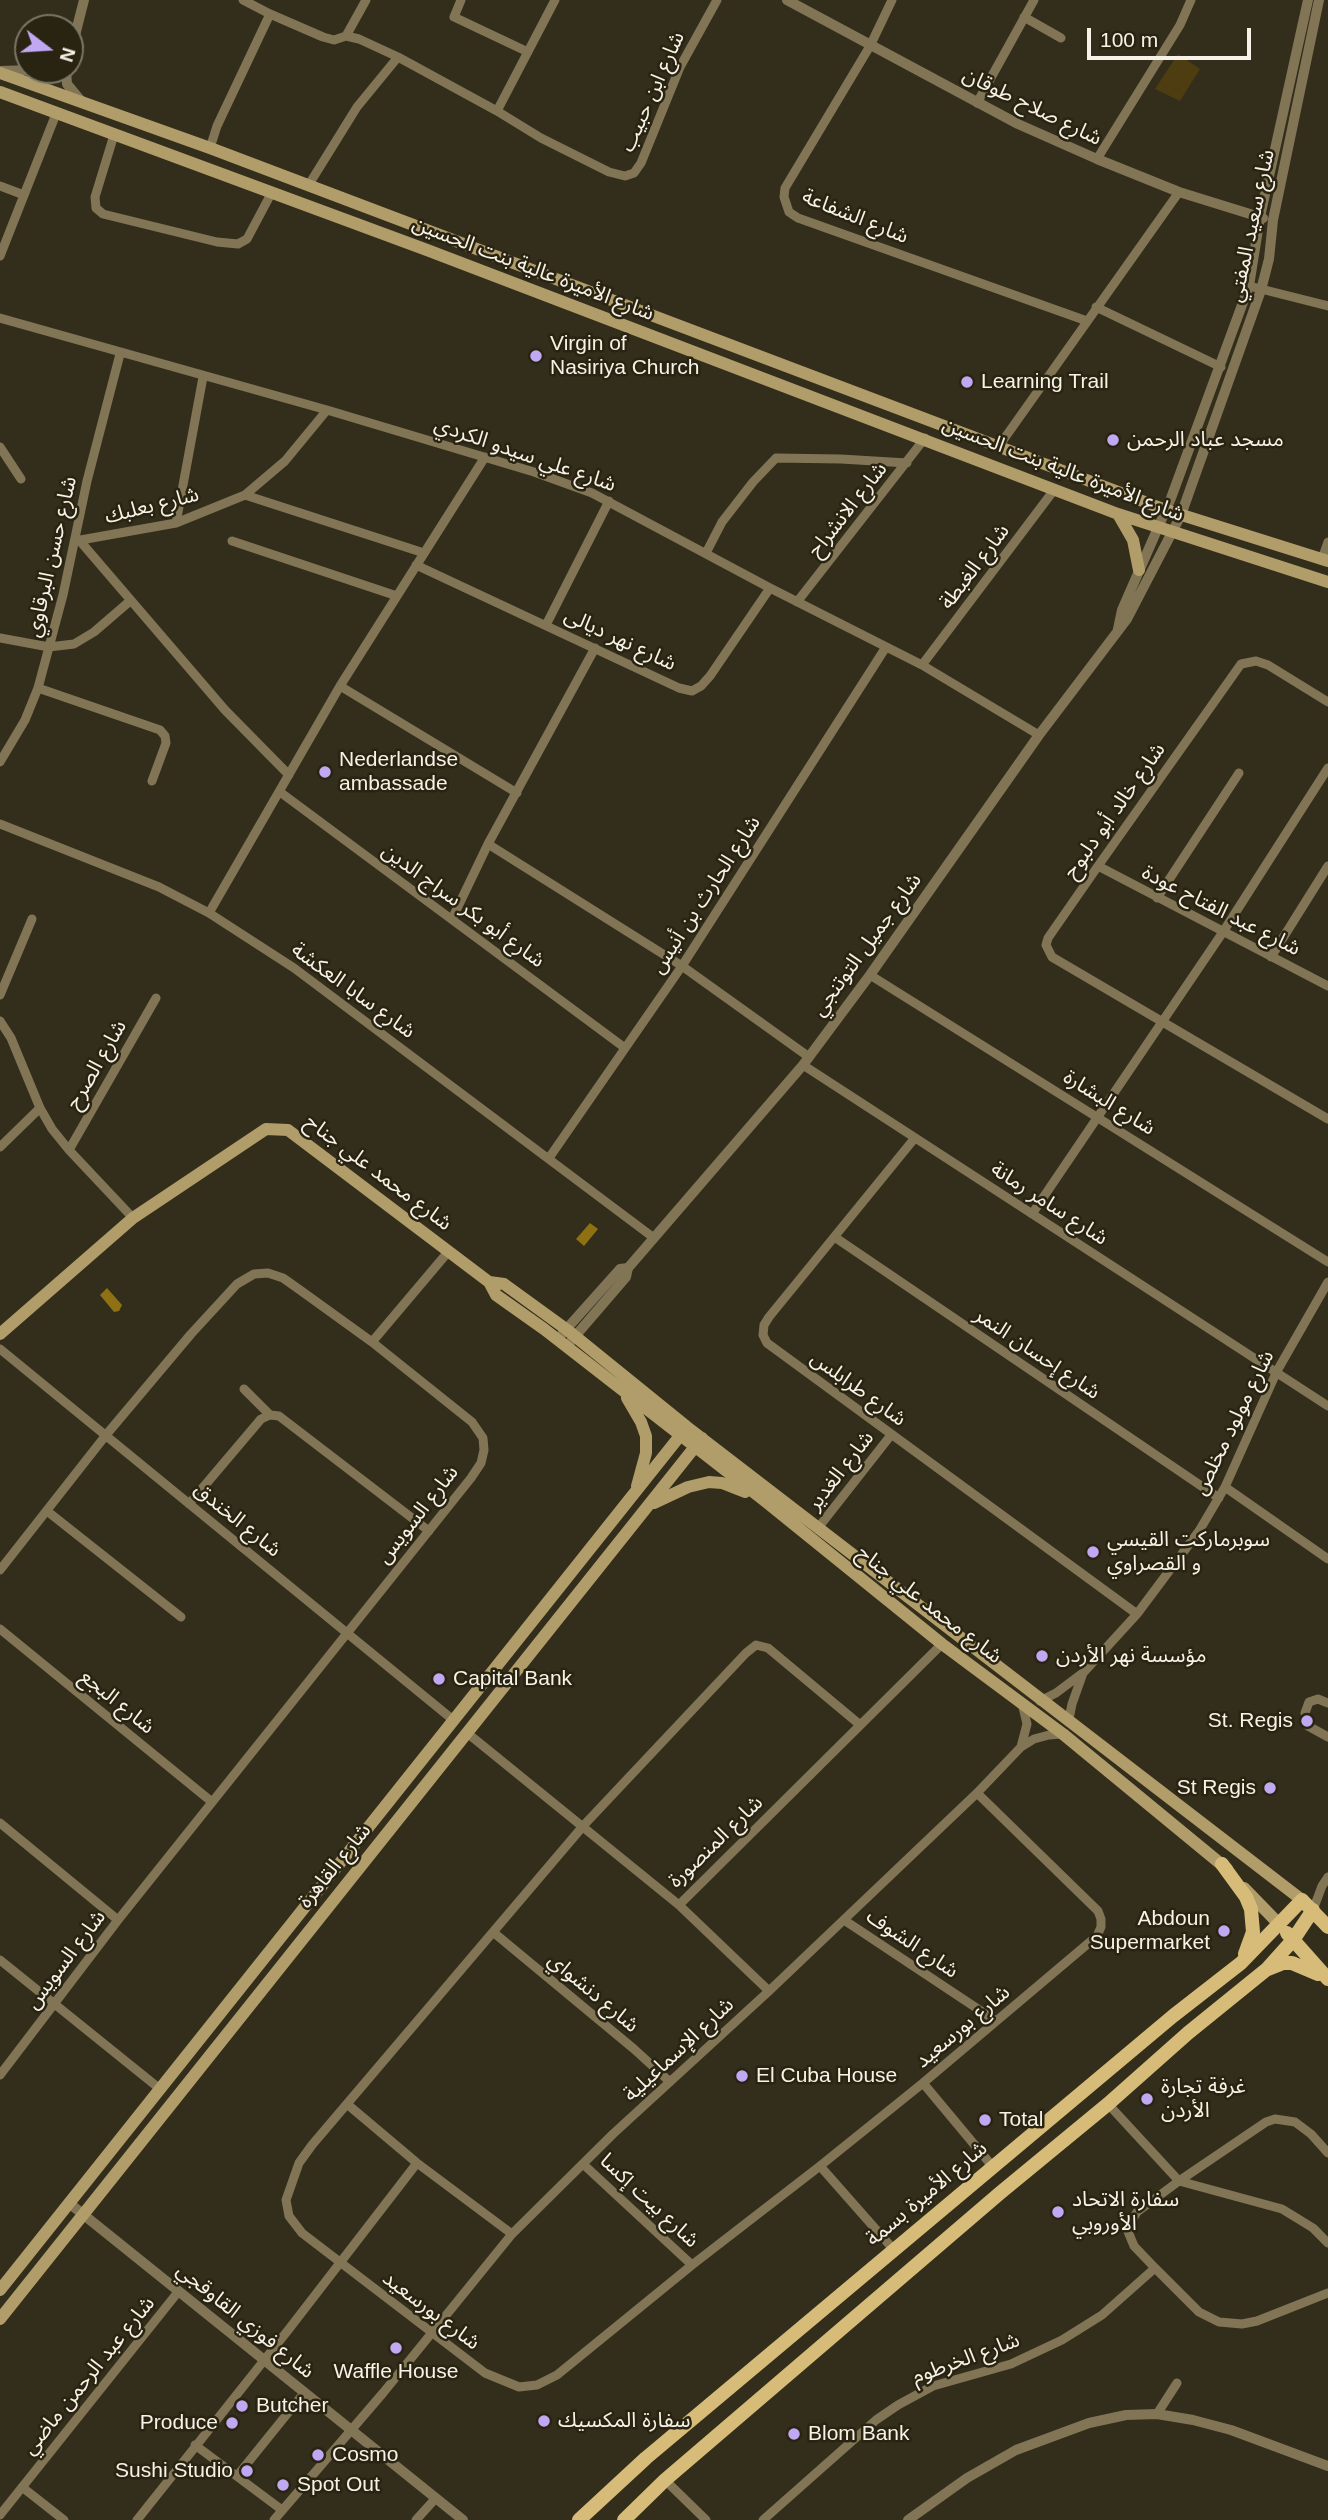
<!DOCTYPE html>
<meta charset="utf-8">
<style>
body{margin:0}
#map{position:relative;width:1328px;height:2520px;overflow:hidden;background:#332d1b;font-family:Helvetica,sans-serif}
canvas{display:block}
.north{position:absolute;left:14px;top:14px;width:70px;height:70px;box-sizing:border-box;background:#292311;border:2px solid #7b7667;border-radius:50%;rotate:107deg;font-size:19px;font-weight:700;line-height:28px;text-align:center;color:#f7f2e7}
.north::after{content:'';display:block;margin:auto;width:24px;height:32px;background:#c1a8f3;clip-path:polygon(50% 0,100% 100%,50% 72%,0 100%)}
.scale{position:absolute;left:1087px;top:28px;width:164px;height:32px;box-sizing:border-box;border:4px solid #f7f2e7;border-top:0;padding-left:9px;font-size:21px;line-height:24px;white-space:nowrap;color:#f7f2e7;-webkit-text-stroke:5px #292311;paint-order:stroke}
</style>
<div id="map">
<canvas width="1328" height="2520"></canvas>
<div class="north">N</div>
<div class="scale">100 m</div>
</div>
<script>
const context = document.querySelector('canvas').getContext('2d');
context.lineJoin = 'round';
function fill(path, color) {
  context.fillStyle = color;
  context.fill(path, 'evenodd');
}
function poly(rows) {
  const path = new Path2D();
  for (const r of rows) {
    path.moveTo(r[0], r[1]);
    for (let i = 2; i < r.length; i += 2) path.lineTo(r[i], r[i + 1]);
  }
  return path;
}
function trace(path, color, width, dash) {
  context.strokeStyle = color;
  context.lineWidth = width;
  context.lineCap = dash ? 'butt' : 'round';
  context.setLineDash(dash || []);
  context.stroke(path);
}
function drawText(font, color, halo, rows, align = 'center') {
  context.font = font + ' Helvetica,"Noto Sans Arabic",sans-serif';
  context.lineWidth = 5;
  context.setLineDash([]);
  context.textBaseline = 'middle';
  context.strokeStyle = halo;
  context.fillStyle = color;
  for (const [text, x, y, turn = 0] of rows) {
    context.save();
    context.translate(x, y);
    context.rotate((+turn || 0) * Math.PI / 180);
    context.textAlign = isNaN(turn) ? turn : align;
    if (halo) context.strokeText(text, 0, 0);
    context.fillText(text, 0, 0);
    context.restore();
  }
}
fill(poly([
 [1178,54,1200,69,1180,101,1155,89]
]), '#4d3d11');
fill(poly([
 [590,1223,598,1229,584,1246,576,1239],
 [107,1288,122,1305,119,1311,114,1312,100,1295]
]), '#8e7113');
trace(poly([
 [243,0,270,14,323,37,334,40,346,36,366,0],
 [461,0,454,17,528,52],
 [892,0,870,46,785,188,784,197,789,212,798,218,1087,321],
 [1024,17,1061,38],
 [346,36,359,39,398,57,497,111,541,138,609,172,625,176,634,173,641,163,680,67,717,0],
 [977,103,1034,0],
 [497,111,555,0],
 [114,135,95,197,96,208,103,214,217,242,238,244,247,239,272,192],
 [210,148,217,126,270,14],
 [1097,159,1180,25,1191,0],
 [0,186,24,195],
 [308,186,357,107,398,57],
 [0,256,56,114],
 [1249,286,1328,306],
 [1096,307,1221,367],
 [0,318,327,410,534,472,592,493,770,588,922,665,1039,735],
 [999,446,1179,192],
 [0,447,21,479],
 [245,495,424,553],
 [176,523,203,377],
 [75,541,176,523,245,495,285,461,327,410],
 [80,541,225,710,289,775],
 [232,541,397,596],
 [706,553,722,522,753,482,776,458,841,459,907,463],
 [1322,559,1328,542],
 [416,565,679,688,692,691,701,686,710,676,770,588],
 [797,602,925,438],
 [546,625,609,501],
 [0,638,49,647,74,644,94,632,130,601],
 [922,665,1054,490],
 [340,686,517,793],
 [38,688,160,730,165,736,166,743,152,781],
 [1328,702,1268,665,1256,661,1241,664,1098,866,1048,938,1046,945,1052,957,1328,1119],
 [0,762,25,720,38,688,63,595,87,481,120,354],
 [280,792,625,1048],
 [0,824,159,887,209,913,294,968,654,1238],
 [488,844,682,966,809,1057],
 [1098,866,1328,986],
 [1157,898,1239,773],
 [209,913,340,686,485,457],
 [452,919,488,844,595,648],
 [1271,957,1328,866],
 [870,975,1328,1262],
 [0,995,32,919],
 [0,1021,11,1038,40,1108,52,1129,69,1150,133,1218],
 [803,1065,1328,1406],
 [914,1139,769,1317,764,1325,763,1335,767,1343,1137,1614],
 [0,1147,40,1108],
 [69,1150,156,998],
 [549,1158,682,966,886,647],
 [1032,1214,1223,932,1328,768],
 [836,1238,1219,1498],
 [372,1342,448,1252],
 [0,1349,452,1719],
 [244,1389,270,1415],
 [1225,1487,1328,1559],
 [189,1504,261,1419,270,1415,279,1416,429,1531],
 [47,1511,181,1617],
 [818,1528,891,1435],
 [0,1570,106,1435,191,1334,237,1284,254,1274,268,1273,283,1278,300,1290,372,1342,472,1422,483,1438,484,1450,481,1463,471,1478,118,1920,0,2075],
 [0,1629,212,1802],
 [1040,1701,1056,1693,1084,1672,1137,1614,1199,1531,1225,1487,1277,1371,1328,1282],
 [1328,1703,1318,1699,1309,1702,1305,1713,1308,1726,1328,1737],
 [1069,1719,1072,1704,1083,1673],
 [859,1724,768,1648,756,1645,746,1653,584,1825,312,2145,299,2163,286,2200,289,2216,302,2233,485,2373,519,2387,537,2385,557,2375,692,2265,820,2166,923,2083,1097,1936,1101,1927,1101,1919,1098,1911,977,1793],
 [466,1732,679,1905,942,1644],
 [1021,1747,1027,1724,1022,1703],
 [0,1823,118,1920],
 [679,1905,769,1991],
 [1313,1910,1322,1886,1328,1877],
 [844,1920,996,2021],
 [493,1932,634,2049,670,2082],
 [0,1960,160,2089],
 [923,2083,993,2167],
 [347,2104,417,2163,512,2234,613,2134,769,1991,977,1793,1021,1747,1034,1739,1049,1735,1063,1734],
 [1108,2104,1179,2181,1282,2209,1313,2228,1328,2243],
 [1328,2153,1311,2134,1295,2122,1275,2119,1266,2122,1179,2181,1137,2212,1127,2229,1134,2246,1155,2268,1199,2312,1219,2322,1242,2324,1257,2321,1328,2293],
 [583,2164,692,2265],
 [820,2166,894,2250],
 [1157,2414,1177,2383],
 [195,2445,282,2510],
 [237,2476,304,2393],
 [665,2480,706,2520],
 [22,2487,64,2520],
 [0,2515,178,2292],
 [137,2520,289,2329,417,2163],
 [274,2520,383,2393,512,2234],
 [416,2520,435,2499],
 [763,2520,876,2420,898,2405,933,2386,1011,2364,1062,2340,1102,2315,1155,2268]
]), '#817555', 9);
trace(poly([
 [787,0,1018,124,1097,159,1179,192,1263,218],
 [70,55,84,0],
 [66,70,67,84,81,101],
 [0,71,31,70],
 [1118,629,1122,610,1171,498,1249,286,1260,217,1308,0],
 [562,1334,620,1269,628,1268],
 [571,1341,626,1277,628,1268,803,1065,870,975,1039,735,1127,619,1181,515,1261,290,1269,259,1273,220,1319,0],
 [69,2203,463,2520],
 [908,2520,967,2478,1016,2450,1089,2423,1126,2415,1157,2414,1193,2420,1231,2430,1328,2466]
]), '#817555', 10);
trace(poly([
 [0,73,210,148,1166,510,1328,561],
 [0,92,427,250,1118,514,1328,582],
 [1118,514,1133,540,1139,570],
 [489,1282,496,1295,544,1329,765,1501,942,1644,1063,1734,1227,1869],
 [0,1334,133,1218,266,1129,288,1130,489,1282,504,1284,566,1329,687,1427,1302,1900],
 [627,1398,641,1422,646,1436,646,1453,637,1486],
 [654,1503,688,1487,709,1482,722,1483,745,1492],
 [1244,1888,1279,1924],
 [0,2290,687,1427],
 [0,2319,702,1438]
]), '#b19d69', 12);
trace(poly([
 [1222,1864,1246,1897,1251,1909,1253,1932,1245,1954],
 [1287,1933,1328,1979],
 [1268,1969,1283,1963,1292,1963,1318,1974],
 [579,2520,646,2458,1173,2016,1241,1963,1302,1900,1328,1927],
 [624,2520,665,2480,1000,2193,1108,2104,1188,2033,1267,1969,1293,1940,1313,1910]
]), '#d6bc78', 14);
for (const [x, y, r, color] of [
 [536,356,7,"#c1a8f3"],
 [967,382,7,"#c1a8f3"],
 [1113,440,7,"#c1a8f3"],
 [325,772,7,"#c1a8f3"],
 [1093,1552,7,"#c1a8f3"],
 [1042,1656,7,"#c1a8f3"],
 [439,1679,7,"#c1a8f3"],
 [1307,1721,7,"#c1a8f3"],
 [1270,1788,7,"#c1a8f3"],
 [1224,1931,7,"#c1a8f3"],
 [742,2076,7,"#c1a8f3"],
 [1147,2099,7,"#c1a8f3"],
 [985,2120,7,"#c1a8f3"],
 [1058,2212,7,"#c1a8f3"],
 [396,2348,7,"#c1a8f3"],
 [242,2406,7,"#c1a8f3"],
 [544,2421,7,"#c1a8f3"],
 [232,2423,7,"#c1a8f3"],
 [794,2434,7,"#c1a8f3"],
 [318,2455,7,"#c1a8f3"],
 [247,2471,7,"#c1a8f3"],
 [283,2485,7,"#c1a8f3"]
]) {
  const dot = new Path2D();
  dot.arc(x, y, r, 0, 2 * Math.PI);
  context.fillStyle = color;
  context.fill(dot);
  trace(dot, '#292311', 2.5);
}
drawText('21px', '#f7f2e7', '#292311', [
 ["شارع ابن حبيب",653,92,-66],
 ["شارع صلاح طوقان",1032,107,26],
 ["شارع الشفاعة",855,217,22],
 ["شارع سعيد المفتي",1252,226,-78],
 ["شارع الأميرة عالية بنت الحسين",533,269,21],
 ["شارع علي سيدو الكردي",525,455,19],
 ["شارع الأميرة عالية بنت الحسين",1063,470,21],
 ["شارع بعلبك",152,506,-14],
 ["شارع الانشراح",848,510,-52],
 ["شارع حسن البرقاوي",52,557,-77],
 ["شارع الغبطة",975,567,-53],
 ["شارع نهر ديالى",620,640,25],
 ["شارع خالد أبو دلبوح",1115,811,-55],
 ["شارع الحارث بن أنيس",706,895,-57],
 ["شارع أبو بكر سراج الدين",463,906,36],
 ["شارع عبد الفتاح عودة",1221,911,27],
 ["شارع جميل التوتنجي",867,945,-54],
 ["شارع سابا العكشة",353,991,36],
 ["شارع الصرح",97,1065,-60],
 ["شارع البشارة",1109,1103,32],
 ["شارع محمد علي جناح",378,1173,37],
 ["شارع سامر رمانة",1049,1204,33],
 ["شارع إحسان النمر",1037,1354,34],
 ["شارع طرابلس",858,1389,36],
 ["شارع مولود مخلص",1234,1423,-64],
 ["شارع الغدير",841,1471,-52],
 ["شارع السويس",418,1515,-52],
 ["شارع الخندق",237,1520,39],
 ["شارع محمد علي جناح",929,1605,38],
 ["شارع البجع",117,1702,39],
 ["شارع المنصورة",716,1842,-44],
 ["شارع القاهرة",335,1866,-51],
 ["شارع الشوف",912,1944,34],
 ["شارع السويس",66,1960,-53],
 ["شارع دنشواي",593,1993,40],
 ["شارع بورسعيد",963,2027,-40],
 ["شارع الإسماعيلية",679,2050,-43],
 ["شارع الأميرة بسمة",927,2194,-40],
 ["شارع بيت إكسا",649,2201,43],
 ["شارع بورسعيد",431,2311,37],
 ["شارع فوزي القاوقجي",245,2321,39],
 ["شارع الخرطوم",966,2359,-20],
 ["شارع عبد الرحمن ماضي",89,2376,-51]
]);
drawText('21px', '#f7f2e7', '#292311', [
 ["Virgin of",550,344],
 ["Nasiriya Church",550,368],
 ["Learning Trail",981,382],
 ["مسجد عباد الرحمن",1127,440],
 ["Nederlandse",339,760],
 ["ambassade",339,784],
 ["سوبرماركت القيسي",1107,1540],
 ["و القصراوي",1107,1564],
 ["مؤسسة نهر الأردن",1056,1656],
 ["Capital Bank",453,1679],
 ["St. Regis",1293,1721,"right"],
 ["St Regis",1256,1788,"right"],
 ["Abdoun",1210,1919,"right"],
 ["Supermarket",1210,1943,"right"],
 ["El Cuba House",756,2076],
 ["غرفة تجارة",1161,2087],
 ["الأردن",1161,2111],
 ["Total",999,2120],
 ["سفارة الاتحاد",1072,2200],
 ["الأوروبي",1072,2224],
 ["Waffle House",396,2372,"center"],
 ["Butcher",256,2406],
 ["سفارة المكسيك",558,2421],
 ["Produce",218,2423,"right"],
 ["Blom Bank",808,2434],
 ["Cosmo",332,2455],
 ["Sushi Studio",233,2471,"right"],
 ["Spot Out",297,2485]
], 'left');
</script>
